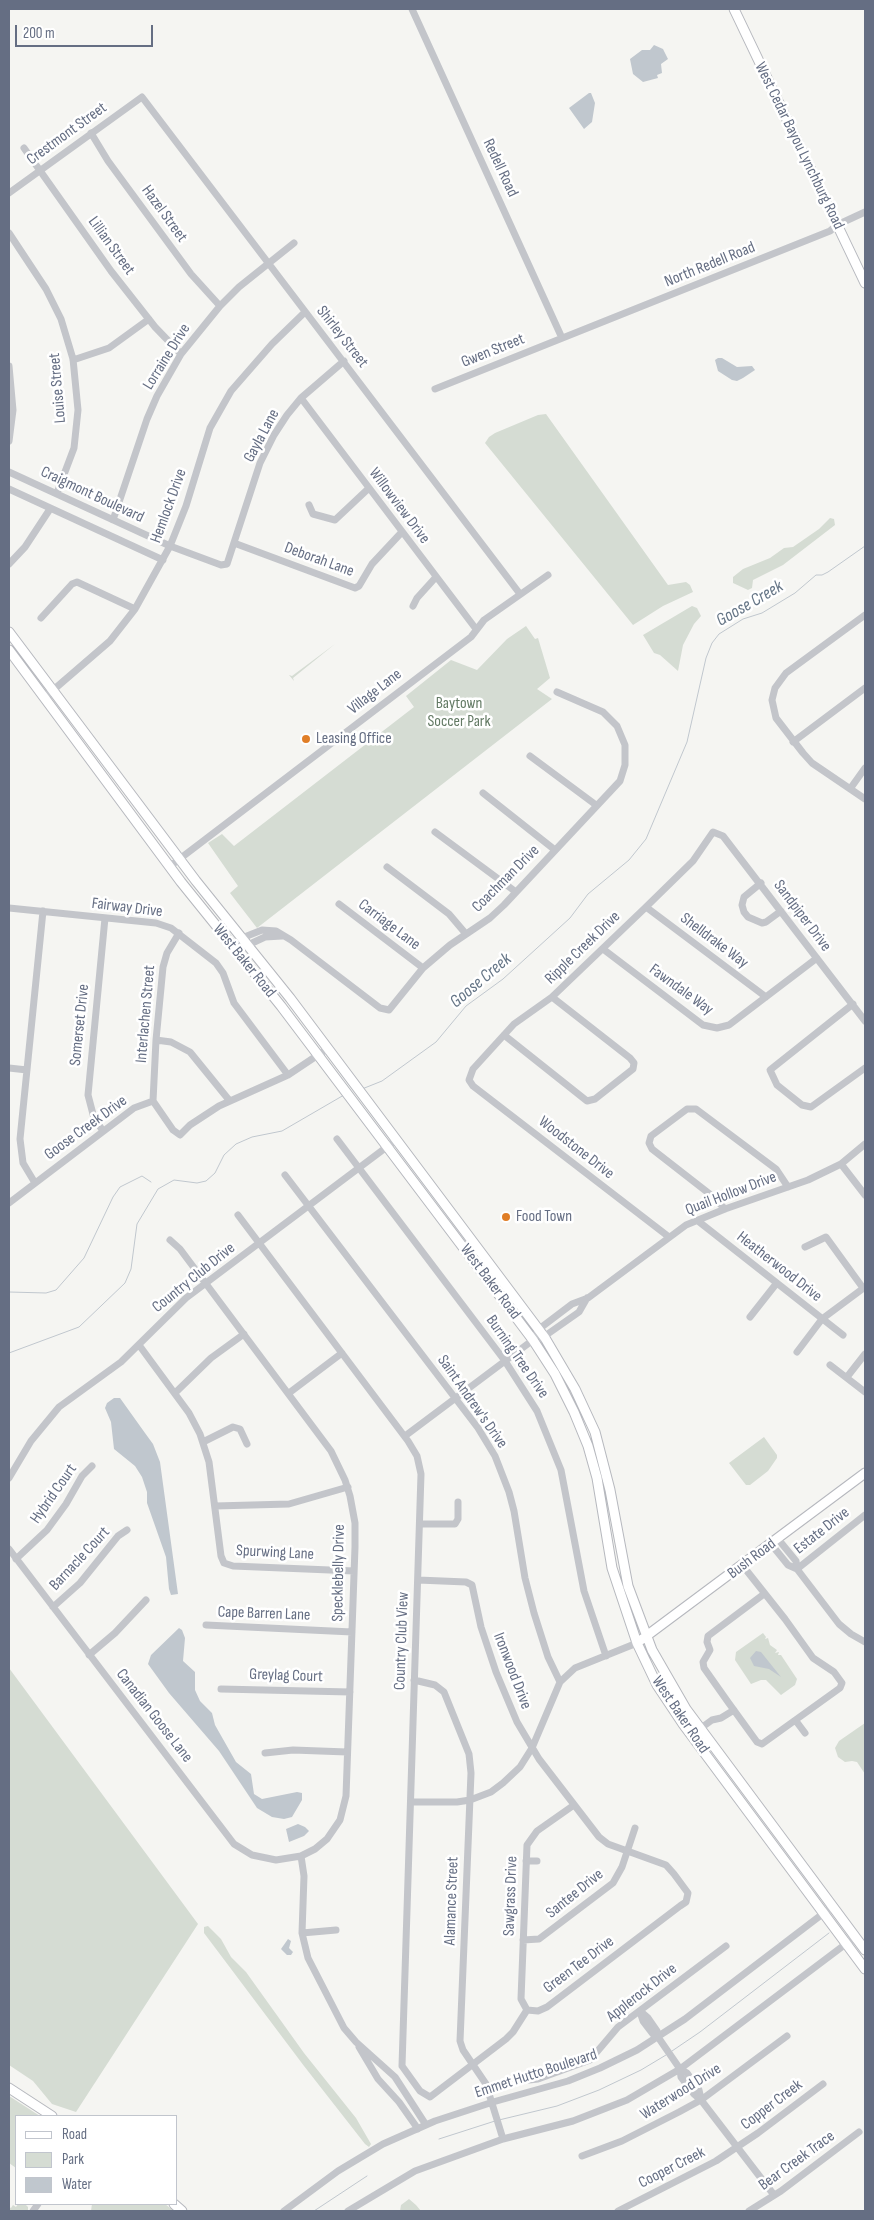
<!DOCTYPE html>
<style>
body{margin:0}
#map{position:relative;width:874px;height:2220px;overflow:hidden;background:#f5f5f2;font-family:"Sofia Sans Condensed",sans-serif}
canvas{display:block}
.frame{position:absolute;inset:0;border:10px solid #656e83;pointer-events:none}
.legend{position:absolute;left:15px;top:2115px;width:162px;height:90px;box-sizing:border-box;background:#fff;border:1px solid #c1c5cd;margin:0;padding:6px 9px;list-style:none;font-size:15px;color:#656e83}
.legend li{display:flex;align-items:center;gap:10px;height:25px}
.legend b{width:25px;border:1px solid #c1c5cd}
.scale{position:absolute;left:15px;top:25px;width:138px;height:22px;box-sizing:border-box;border:2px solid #656e83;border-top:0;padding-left:6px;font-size:15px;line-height:18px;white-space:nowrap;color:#656e83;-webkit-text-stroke:4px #fff;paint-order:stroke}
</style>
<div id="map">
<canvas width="874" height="2220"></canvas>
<div class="frame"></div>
<ul class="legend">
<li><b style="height:6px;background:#fff"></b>Road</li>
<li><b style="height:14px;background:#d5dcd3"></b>Park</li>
<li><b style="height:14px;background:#c0c7ce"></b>Water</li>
</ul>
<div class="scale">200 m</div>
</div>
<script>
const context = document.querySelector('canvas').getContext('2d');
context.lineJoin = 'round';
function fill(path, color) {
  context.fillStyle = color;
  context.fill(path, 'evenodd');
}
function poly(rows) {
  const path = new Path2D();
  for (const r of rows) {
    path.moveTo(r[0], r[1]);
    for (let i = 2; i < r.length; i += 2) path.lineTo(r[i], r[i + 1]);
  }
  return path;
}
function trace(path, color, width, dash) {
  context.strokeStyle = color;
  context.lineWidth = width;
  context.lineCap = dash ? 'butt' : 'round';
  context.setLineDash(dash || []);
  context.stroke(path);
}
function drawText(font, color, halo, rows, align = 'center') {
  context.font = font + ' "Sofia Sans Condensed",sans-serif';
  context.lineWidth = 5;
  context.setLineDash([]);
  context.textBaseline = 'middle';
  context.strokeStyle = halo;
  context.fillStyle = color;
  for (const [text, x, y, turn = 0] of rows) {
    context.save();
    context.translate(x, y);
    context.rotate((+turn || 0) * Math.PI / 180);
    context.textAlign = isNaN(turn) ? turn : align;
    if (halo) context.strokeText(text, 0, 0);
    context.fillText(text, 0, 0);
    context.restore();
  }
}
fill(poly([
 [546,414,668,585,686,582,690,585,693,592,663,606,633,625,485,443,489,437,495,433,538,415],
 [830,518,834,519,835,525,783,565,753,580,752,588,748,590,733,583,733,577,743,569,770,558,784,548,793,547,819,529],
 [692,606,697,608,701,616,694,624,683,645,678,671,660,655,654,653,643,635],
 [526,626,535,639,538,638,550,678,537,689,552,699,257,928,230,893,238,886,208,843,222,834,234,846,414,707,406,696,451,660,477,670,507,639],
 [335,644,293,678,294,681,289,675,292,676],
 [764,1437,777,1455,777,1458,768,1471,750,1485,746,1485,729,1463],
 [763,1633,766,1637,765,1639,768,1638,770,1645,777,1650,775,1653,779,1652,778,1655,781,1655,797,1679,795,1685,781,1695,766,1680,761,1680,751,1684,735,1660,736,1652],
 [9,1668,198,1924,76,2112,52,2104,33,2081,9,2065],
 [865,1723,865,1774,857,1762,852,1761,845,1762,838,1757,835,1748,839,1741],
 [208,1926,221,1939,231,1957,246,1972,304,2053,356,2118,371,2144,369,2147,365,2144,304,2066,204,1933,204,1927],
 [9,2096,40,2116,16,2116,16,2168,9,2163],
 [409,2199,416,2205,421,2211,400,2211,401,2205],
 [18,2204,25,2204,28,2207,28,2211,9,2211,9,2207,11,2208,13,2205,16,2207],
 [92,2204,165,2204,174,2211,91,2211]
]), '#d5dcd3');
fill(poly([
 [654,45,663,49,668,59,661,64,662,73,657,75,658,78,643,82,633,74,630,59,642,50,650,50],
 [589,93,591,93,595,103,592,122,584,129,569,108],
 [718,358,722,358,737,367,752,366,755,370,743,378,737,381,732,380,718,371,715,360],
 [114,1398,120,1398,145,1433,153,1444,160,1462,178,1594,171,1595,169,1589,166,1557,147,1503,147,1492,142,1477,135,1466,114,1449,111,1422,105,1408,107,1403],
 [179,1628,182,1630,185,1638,183,1661,195,1672,195,1690,200,1701,212,1713,215,1725,236,1762,251,1774,254,1794,262,1799,297,1792,302,1793,302,1800,292,1817,284,1819,272,1817,257,1808,219,1751,169,1693,148,1664,151,1655],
 [756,1651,761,1652,781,1677,769,1669,754,1666,750,1658],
 [298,1824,305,1827,309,1831,304,1836,289,1842,286,1829],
 [288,1939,291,1941,289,1948,293,1952,291,1955,287,1955,281,1949]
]), '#c0c7ce');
trace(poly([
 [362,1089,382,1081,436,1042,466,1006,503,979,570,918,588,894,629,860,646,839,687,742,706,658,712,643,719,634,743,619,762,613,795,593,816,575,822,575,828,572,865,546],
 [9,1292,46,1293,56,1290,84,1258,113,1197,120,1187,142,1176,151,1182],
 [9,1353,79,1327,125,1283,131,1269,137,1224,158,1189,174,1180,197,1183,206,1181,215,1173,224,1155,236,1144,252,1137,282,1131,344,1095],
 [672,2051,700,2032,829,1933],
 [499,2120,557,2106,599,2090,641,2070,666,2055],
 [439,2139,495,2121],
 [314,2211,367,2176]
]), '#c0c7ce', 1);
const major = poly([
 [734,9,865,283],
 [9,632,196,881,290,998,545,1338,575,1389,595,1432,610,1490,628,1586,652,1650,686,1709,865,1950],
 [9,650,181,882,281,1006,533,1340,555,1374,574,1412,588,1446,597,1478,612,1568,637,1643,657,1685,683,1724,865,1969],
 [641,1640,865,1473],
 [9,2088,52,2116],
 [174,2204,182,2211]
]);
trace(major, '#b6b8be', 11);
trace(poly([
 [412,9,562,338],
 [91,133,108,161,191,274,220,306],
 [24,148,111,271,155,327,181,354],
 [9,193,142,97,520,594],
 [9,233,46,289,61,319,73,359,78,410,74,448,57,493],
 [73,360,109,348,149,319],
 [9,366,13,410,9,441],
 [435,389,830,231,837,225,865,212],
 [301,398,476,629],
 [9,472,170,546,221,565,227,564,260,463,274,435,287,415,301,398,344,361],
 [9,489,163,560],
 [309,505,313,514,335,520,369,488],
 [113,520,147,419,157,396,181,354,220,306,239,287,294,243],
 [234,543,355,588,359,586,372,564,401,533],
 [9,564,25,547,50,509],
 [413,606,417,598,436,577],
 [865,615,786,673,775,688,772,700,776,718,803,753,812,763,865,799],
 [41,618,72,584,77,582,135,609],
 [44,698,110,641,135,609,170,546,186,506,210,428,231,391,272,344,305,312],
 [793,742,865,688],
 [530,756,596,805],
 [850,789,865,768],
 [483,793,555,850],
 [435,832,516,892],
 [169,867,471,637,484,620,548,575],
 [387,867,449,914,466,934],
 [761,883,744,897,742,905,744,912,748,917,762,923,766,922,781,911],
 [339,904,423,968],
 [646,907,766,997],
 [9,908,156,923,171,928,216,963,223,973,234,1003,288,1075],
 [244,943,250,944,265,937,282,936],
 [603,949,703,1025,717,1028,729,1025,817,958],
 [235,950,244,943,247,936,262,930,276,931,291,940,380,1008,389,1010,423,968,450,945,490,918,504,905,620,781,625,765,625,745,617,726,603,712,557,692],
 [853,1004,770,1070,777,1085,802,1105,811,1107,865,1068],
 [504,1035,587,1101,595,1099,633,1069,634,1063,630,1058,552,997],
 [156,1040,171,1042,190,1052,229,1100],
 [9,1068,27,1070],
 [153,1101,156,1040,163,967,167,953,179,933],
 [103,1131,94,1118,88,1095,105,918],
 [337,1139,505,1361,537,1411,561,1470,584,1591,606,1656],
 [841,1164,865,1195],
 [285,1175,478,1428,495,1456,509,1492,514,1511,525,1578,534,1613,548,1657,560,1682],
 [35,1183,23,1163,20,1139,43,911],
 [9,1203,134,1108,153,1101,173,1130,180,1135,190,1125,219,1106,288,1075,327,1049],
 [725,1209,711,1195,652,1149,649,1143,651,1136,687,1109,696,1109,776,1169,788,1187],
 [238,1215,408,1441,417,1456,421,1474,402,2066,420,2091,430,2097,506,2039,513,2032,527,2010],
 [698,1221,843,1335],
 [669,1237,473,1086,469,1080,473,1069,514,1024,552,997,646,907,693,861,713,832,723,836,865,1021],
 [805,1247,826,1237,863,1288],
 [750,1317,776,1284],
 [542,1338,579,1312,587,1298],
 [139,1345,189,1413,200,1434,209,1462,221,1556,224,1563,233,1566,354,1571],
 [797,1352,822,1319,865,1287],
 [830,1365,865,1392],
 [847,1377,865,1354],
 [175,1393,211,1358,244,1334],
 [289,1393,342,1353],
 [405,1436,533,1340,539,1329,572,1304,588,1298,686,1225,725,1209,808,1180,841,1164,865,1144],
 [203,1442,233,1427,240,1429,247,1444],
 [9,1478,31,1441,59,1407,121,1362,186,1298,396,1140],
 [215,1506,289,1504,348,1487],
 [420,1524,455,1524,458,1519,458,1502],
 [778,1539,796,1561,797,1569],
 [771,1544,788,1565,797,1569,839,1624,851,1634,865,1642],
 [9,1549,234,1844,252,1855,276,1860,301,1856,315,1849,327,1839,340,1820,346,1796,355,1547,355,1523,350,1496,345,1480,331,1451,180,1249,170,1240],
 [16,1559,47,1530,66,1504,82,1476,92,1466],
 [743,1566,785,1619,813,1658,834,1672,842,1683,840,1688,762,1744,757,1742,728,1702,704,1668,703,1662,710,1650,707,1642,708,1636,764,1594],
 [797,1569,865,1515],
 [418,1580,466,1582,472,1585,481,1627,496,1672,517,1722,539,1759,599,1837,608,1844,666,1865,674,1874,688,1893,686,1902,680,1906,547,2007,538,2011,527,2010],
 [53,1607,80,1583,118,1536,127,1530],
 [206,1625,352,1632],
 [89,1655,115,1633,146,1600],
 [414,1680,435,1685,444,1692,469,1754,471,1773,460,2041,463,2050,486,2084,503,2139],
 [221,1689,350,1692],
 [796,1721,805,1733],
 [701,1728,712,1720,721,1718,734,1710],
 [265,1753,293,1750,347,1752],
 [411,1802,457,1802,470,1800,491,1792,503,1783,520,1767,532,1748,560,1682,575,1668,637,1643],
 [301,1856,304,1876,302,1933,308,1958,344,2028,356,2042,395,2077,426,2125],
 [526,1861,537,1861],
 [302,1933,336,1930],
 [523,1940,539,1939,613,1883,622,1867,635,1828],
 [527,2010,521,1999,527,1845,537,1831,574,1805],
 [640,2011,648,2018,657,2031,658,2037,680,2069,687,2073,699,2090,701,2099],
 [640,2012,643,2021,653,2034,658,2037],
 [359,2047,378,2079,399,2102,418,2129],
 [680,2069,681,2077,694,2094,701,2100,774,2195],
 [522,2078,529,2080,538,2079,590,2060,618,2027,726,1946],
 [582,2156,622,2141,679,2112,701,2100,787,2036],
 [33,2211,38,2204],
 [284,2211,338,2171,383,2144,435,2121,493,2102,568,2081,600,2068,637,2050,685,2019,833,1906],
 [348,2211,415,2171,503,2139,573,2121,627,2100,680,2069,855,1937],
 [618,2211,716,2161,758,2133,823,2084],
 [749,2211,781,2191,859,2132]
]), '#c3c5ca', 7);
trace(major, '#fff', 9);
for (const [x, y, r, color] of [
 [306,739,5,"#e07e27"],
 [506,1217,5,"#e07e27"]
]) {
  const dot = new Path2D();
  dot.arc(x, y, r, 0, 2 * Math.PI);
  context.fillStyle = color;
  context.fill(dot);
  trace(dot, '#fff', 2);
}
drawText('16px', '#656e83', '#fff', [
 ["Crestmont Street",67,134,-36],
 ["West Cedar Bayou Lynchburg Road",799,146,64],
 ["Redell Road",500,168,65],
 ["Hazel Street",164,214,54],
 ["Lillian Street",111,246,54],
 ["North Redell Road",710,265,-22],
 ["Shirley Street",342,337,52],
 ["Gwen Street",493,351,-22],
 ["Lorraine Drive",167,357,-58],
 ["Louise Street",58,388,-95],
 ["Gayla Lane",262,436,-62],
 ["Craigmont Boulevard",92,495,25],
 ["Hemlock Drive",169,506,-70],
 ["Willowview Drive",399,506,53],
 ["Deborah Lane",319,560,20],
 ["Village Lane",375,692,-38],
 ["Coachman Drive",506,879,-45],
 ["Fairway Drive",127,908,7],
 ["Sandpiper Drive",802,916,53],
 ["Carriage Lane",389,925,37],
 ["Shelldrake Way",714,941,37],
 ["Ripple Creek Drive",583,948,-44],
 ["West Baker Road",244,961,51],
 ["Fawndale Way",681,990,36],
 ["Interlachen Street",146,1014,-85],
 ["Somerset Drive",80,1025,-84],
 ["Goose Creek Drive",86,1128,-36],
 ["Woodstone Drive",576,1148,38],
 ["Quail Hollow Drive",731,1194,-21],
 ["Heatherwood Drive",779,1267,38],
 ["Country Club Drive",194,1278,-39],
 ["West Baker Road",490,1282,53],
 ["Burning Tree Drive",517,1357,55],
 ["Saint Andrew's Drive",472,1402,55],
 ["Hybrid Court",54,1494,-55],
 ["Estate Drive",822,1531,-38],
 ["Spurwing Lane",275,1553,3],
 ["Barnacle Court",80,1559,-47],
 ["Bush Road",752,1559,-37],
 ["Specklebelly Drive",339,1573,-89],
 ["Cape Barren Lane",264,1614,2],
 ["Country Club View",402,1641,-88],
 ["Ironwood Drive",512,1671,69],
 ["Greylag Court",286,1676,2],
 ["West Baker Road",680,1715,56],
 ["Canadian Goose Lane",154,1716,52],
 ["Santee Drive",575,1894,-39],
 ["Sawgrass Drive",511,1896,-88],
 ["Alamance Street",452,1901,-88],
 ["Green Tee Drive",579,1965,-37],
 ["Applerock Drive",642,1993,-38],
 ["Emmet Hutto Boulevard",536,2074,-18],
 ["Waterwood Drive",681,2092,-32],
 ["Copper Creek",772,2105,-37],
 ["Bear Creek Trace",797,2161,-36],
 ["Cooper Creek",672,2168,-27]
]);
drawText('16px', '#637a64', '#fff', [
 ["Baytown",459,704],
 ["Soccer Park",459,722]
]);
drawText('16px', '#656e83', '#fff', [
 ["Leasing Office",316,739],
 ["Food Town",516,1217]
], 'left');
drawText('italic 18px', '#657586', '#fff', [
 ["Goose Creek",750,604,-30],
 ["Goose Creek",481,981,-40]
]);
</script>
